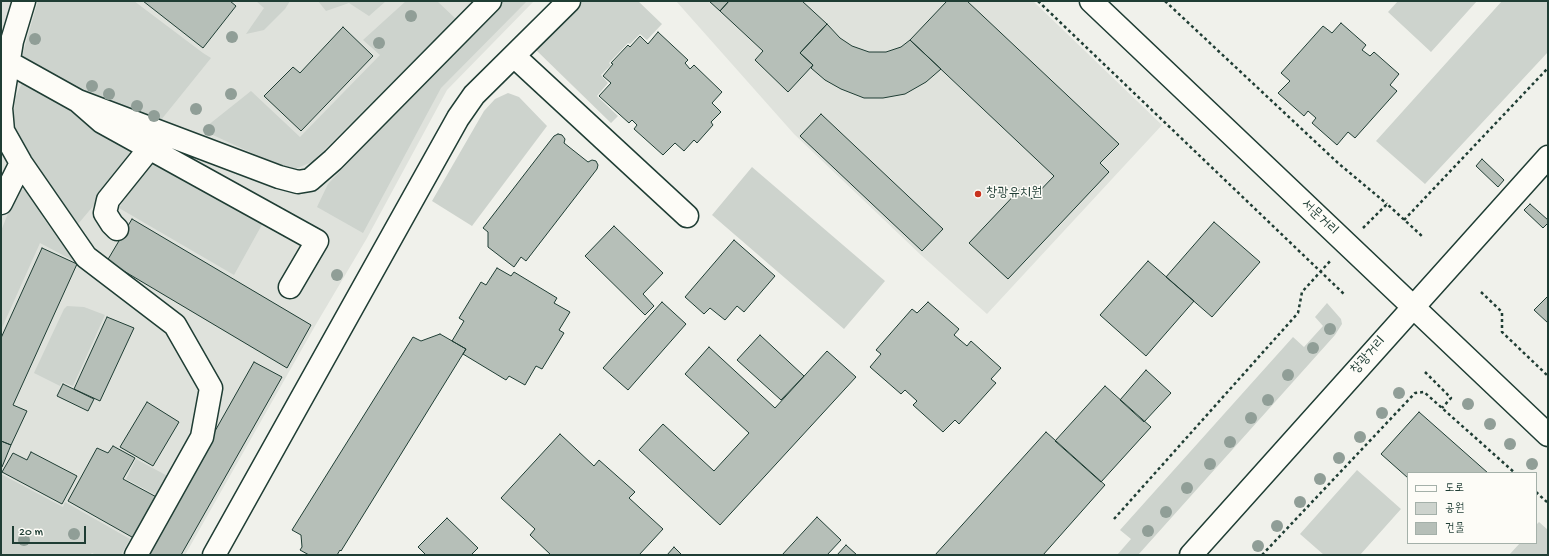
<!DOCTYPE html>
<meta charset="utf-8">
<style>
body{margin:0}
#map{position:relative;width:1549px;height:556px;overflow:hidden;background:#f0f1eb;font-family:"Gochi Hand","Poor Story",sans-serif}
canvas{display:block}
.frame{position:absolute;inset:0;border:2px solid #1f3d34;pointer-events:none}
.legend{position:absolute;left:1407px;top:472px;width:130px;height:72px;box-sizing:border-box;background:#fdfcf7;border:1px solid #a4b0a9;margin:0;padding:5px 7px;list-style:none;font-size:12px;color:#1f3d34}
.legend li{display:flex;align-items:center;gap:8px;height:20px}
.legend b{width:20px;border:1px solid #a4b0a9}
.scale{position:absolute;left:12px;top:526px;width:74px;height:18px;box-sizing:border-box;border:2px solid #1f3d34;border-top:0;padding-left:5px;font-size:12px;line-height:14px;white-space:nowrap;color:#1f3d34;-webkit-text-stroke:3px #fdfcf7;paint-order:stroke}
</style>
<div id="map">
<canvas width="1549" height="556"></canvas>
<div class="frame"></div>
<ul class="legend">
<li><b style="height:5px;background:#fdfcf7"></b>도로</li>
<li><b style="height:11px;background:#cdd3cd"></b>공원</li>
<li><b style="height:11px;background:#b6bfb8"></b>건물</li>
</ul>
<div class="scale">20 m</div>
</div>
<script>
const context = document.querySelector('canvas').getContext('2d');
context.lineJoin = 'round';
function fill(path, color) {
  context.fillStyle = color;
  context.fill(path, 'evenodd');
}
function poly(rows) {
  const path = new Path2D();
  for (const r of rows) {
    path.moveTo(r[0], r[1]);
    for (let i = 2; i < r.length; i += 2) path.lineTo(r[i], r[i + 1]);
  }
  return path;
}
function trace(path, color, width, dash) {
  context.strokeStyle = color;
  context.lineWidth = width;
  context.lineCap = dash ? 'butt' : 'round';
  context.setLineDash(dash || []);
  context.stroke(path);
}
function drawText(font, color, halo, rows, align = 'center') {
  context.font = font + ' "Gochi Hand","Poor Story",sans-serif';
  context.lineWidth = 3;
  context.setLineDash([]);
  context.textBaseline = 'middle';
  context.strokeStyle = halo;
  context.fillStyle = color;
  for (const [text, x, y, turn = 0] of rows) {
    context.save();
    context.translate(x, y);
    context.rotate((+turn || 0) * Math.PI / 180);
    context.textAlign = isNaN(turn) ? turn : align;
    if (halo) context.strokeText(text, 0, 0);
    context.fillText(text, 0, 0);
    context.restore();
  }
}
fill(poly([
 [1,1,534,1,447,90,367,238,315,326,185,555,1,555],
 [676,1,1033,1,1162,125,987,314,921,255,794,134]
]), '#dfe2dc');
fill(poly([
 [38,1,134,1,203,53,211,58,161,120,83,91,22,56],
 [256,1,290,1,285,9,264,30,246,34,264,8],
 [318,1,386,1,369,16,349,3,326,11],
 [406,1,437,1,456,19,312,162,295,169,280,166,202,130,251,91,300,137,380,55,363,40],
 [503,1,527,1,441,88,363,233,317,207,328,184],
 [583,1,638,1,662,24,647,40,640,34,630,44,628,43,609,63,611,65,601,75,608,83,597,96,618,116,611,123,536,50],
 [1398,1,1477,1,1431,52,1388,12],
 [1502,1,1548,1,1548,52,1425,184,1376,141],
 [27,81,40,87,103,134,138,153,78,224,68,213,27,157,14,128,13,117,16,96,22,83],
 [508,93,519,97,547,126,472,226,432,201,484,111,495,99],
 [151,159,264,221,234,275,119,208],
 [752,167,885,281,844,329,712,215],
 [26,189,32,196,44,219,74,261,40,243,1,330,1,231,16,193,20,190],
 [1327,303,1341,319,1342,324,1335,335,1138,555,1117,555,1131,539,1120,530,1293,337,1304,347,1323,326,1315,317],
 [67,306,84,307,105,315,73,386,62,382,60,386,34,373,64,309],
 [136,459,173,479,163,499,126,479],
 [1357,470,1401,509,1360,555,1324,555,1300,534],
 [1,474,63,507,65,502,130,539,121,555,96,555,92,553,90,555,1,555],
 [1539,522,1548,530,1548,555,1509,555,1520,543,1536,543,1536,525]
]), '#cdd3cd');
const building = poly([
 [143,1,230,1,236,6,203,48,143,1],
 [709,1,729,1,720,11,709,1],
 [729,1,802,1,827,24,800,53,813,65,788,92,755,60,763,51,720,11,729,1],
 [947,1,967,1,1119,144,1100,163,1109,172,1008,279,969,243,1021,188,1032,199,1054,176,910,40,947,1],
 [1341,23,1366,45,1362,50,1370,56,1374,52,1399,74,1390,85,1397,91,1355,138,1348,132,1337,145,1312,123,1316,118,1308,111,1304,116,1278,93,1290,81,1281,73,1323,26,1332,33,1341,23],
 [827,24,840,38,852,46,869,52,886,52,901,47,910,40,941,69,926,82,905,94,883,98,864,98,841,89,825,80,811,68,813,65,800,53,827,24],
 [343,27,373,56,301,131,264,96,293,67,300,73,343,27],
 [658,32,688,60,685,63,690,69,694,65,722,92,712,103,721,112,711,122,713,125,697,143,694,140,684,151,675,143,663,155,634,129,637,125,632,120,629,123,599,96,611,83,603,76,613,64,611,63,628,45,630,47,640,36,648,44,658,32],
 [821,114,943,229,922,251,800,136,821,114],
 [558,134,562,135,565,139,564,143,588,162,592,160,596,161,598,165,597,169,526,261,521,257,514,267,488,247,488,232,483,228,554,136,558,134],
 [1482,159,1504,180,1498,187,1476,166,1482,159],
 [1530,204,1548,220,1548,223,1543,228,1524,210,1530,204],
 [132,219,311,325,287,368,107,261,132,219],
 [1214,222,1260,262,1212,317,1166,277,1214,222],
 [614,226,663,273,643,294,654,306,645,315,585,256,614,226],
 [734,240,775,276,744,312,737,306,725,320,710,308,704,314,685,297,734,240],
 [42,248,77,264,13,405,27,411,11,445,1,441,1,338,42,248],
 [1148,261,1194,301,1146,356,1100,315,1148,261],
 [497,268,511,276,514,272,557,298,554,303,570,312,559,330,564,333,542,369,536,366,525,385,509,376,506,380,463,354,466,349,452,341,464,321,459,318,481,282,486,285,497,268],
 [1548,296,1548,323,1534,310,1548,296],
 [662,302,686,324,628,390,603,368,662,302],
 [928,302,959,329,954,335,967,346,971,341,1001,368,991,379,996,383,959,424,955,420,943,432,913,405,917,401,905,390,901,394,870,367,881,354,876,350,912,309,917,313,928,302],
 [107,317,134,328,100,401,74,389,107,317],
 [440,334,466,349,341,551,340,550,337,555,309,555,300,550,302,547,301,535,292,530,413,337,421,341,440,334],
 [760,335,804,376,781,400,737,360,760,335],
 [709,347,775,408,827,351,856,377,720,525,639,450,663,424,714,471,749,433,685,374,709,347],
 [254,362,282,377,181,555,145,555,254,362],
 [1146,370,1171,393,1144,422,1120,400,1146,370],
 [63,384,94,399,88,411,57,396,63,384],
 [1105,386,1151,427,1101,482,1055,441,1105,386],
 [147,402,179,422,153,466,120,447,147,402],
 [1419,412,1488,473,1408,473,1408,478,1381,454,1419,412],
 [1046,432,1105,485,1043,555,935,555,1046,432],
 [560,434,594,466,599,460,635,492,629,498,663,529,639,555,551,555,530,535,535,529,501,498,560,434],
 [1,441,11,445,2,467,1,467,1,441],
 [113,446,135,458,123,479,162,500,139,541,68,501,97,448,108,453,113,446],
 [31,452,77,476,62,504,2,472,13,453,27,460,31,452],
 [817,517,841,540,827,555,782,555,817,517],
 [447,518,478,548,471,555,426,555,418,547,447,518],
 [846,545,857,555,837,555,846,545],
 [674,547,682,555,667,555,674,547]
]);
fill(building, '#b6bfb8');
trace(building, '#1f3d34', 1);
const minor = poly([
 [24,1,12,41,1,108,3,131,21,163,86,257,175,325,211,388,202,437,136,555],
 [1091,1,1548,435],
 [514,56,687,216],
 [8,62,78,101,102,122,317,241,290,287],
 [78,101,279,177,298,182,310,180,333,160,490,1],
 [1,203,21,163],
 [117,229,112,224,105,213,108,200,149,149],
 [214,555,458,118,474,95,569,1],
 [1191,555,1548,157]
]);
trace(minor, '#1f3d34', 25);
trace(poly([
 [1038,1,1345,295],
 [1165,1,1338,163,1387,204],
 [1404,220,1548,68],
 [1363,228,1387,204,1423,237],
 [1481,292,1502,312,1502,332,1548,376],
 [1425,372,1451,398,1442,408],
 [1536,492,1548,503],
 [1114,519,1298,313,1302,292,1331,260],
 [1262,555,1415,393,1424,392,1515,473]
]), '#1f3d34', 2.5, [3, 3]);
trace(minor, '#fdfcf7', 22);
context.fillStyle = '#909e97';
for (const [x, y] of [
 [411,16],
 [232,37],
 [35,39],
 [379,43],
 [92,86],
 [109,94],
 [231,94],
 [137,106],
 [196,109],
 [154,116],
 [209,130],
 [337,275],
 [1330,329],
 [1313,348],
 [1288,375],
 [1399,393],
 [1268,400],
 [1468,404],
 [1382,413],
 [1251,418],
 [1490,424],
 [1360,437],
 [1230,442],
 [1510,444],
 [1339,458],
 [1210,464],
 [1532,464],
 [1320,479],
 [1187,488],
 [1300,502],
 [1166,512],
 [1277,526],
 [1148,531],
 [74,534],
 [24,540],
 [1258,546]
]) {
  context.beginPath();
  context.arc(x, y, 6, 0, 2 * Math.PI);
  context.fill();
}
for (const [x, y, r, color] of [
 [978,194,4,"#c8321e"]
]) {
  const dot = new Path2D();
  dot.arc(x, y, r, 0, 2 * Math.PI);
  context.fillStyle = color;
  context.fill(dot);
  trace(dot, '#fdfcf7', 1.5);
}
drawText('14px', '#1f3d34', '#fdfcf7', [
 ["창광유치원",986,194]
], 'left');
drawText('14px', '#1f3d34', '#fdfcf7', [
 ["서문거리",1319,218,44],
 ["창광거리",1369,356,-48]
]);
</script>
